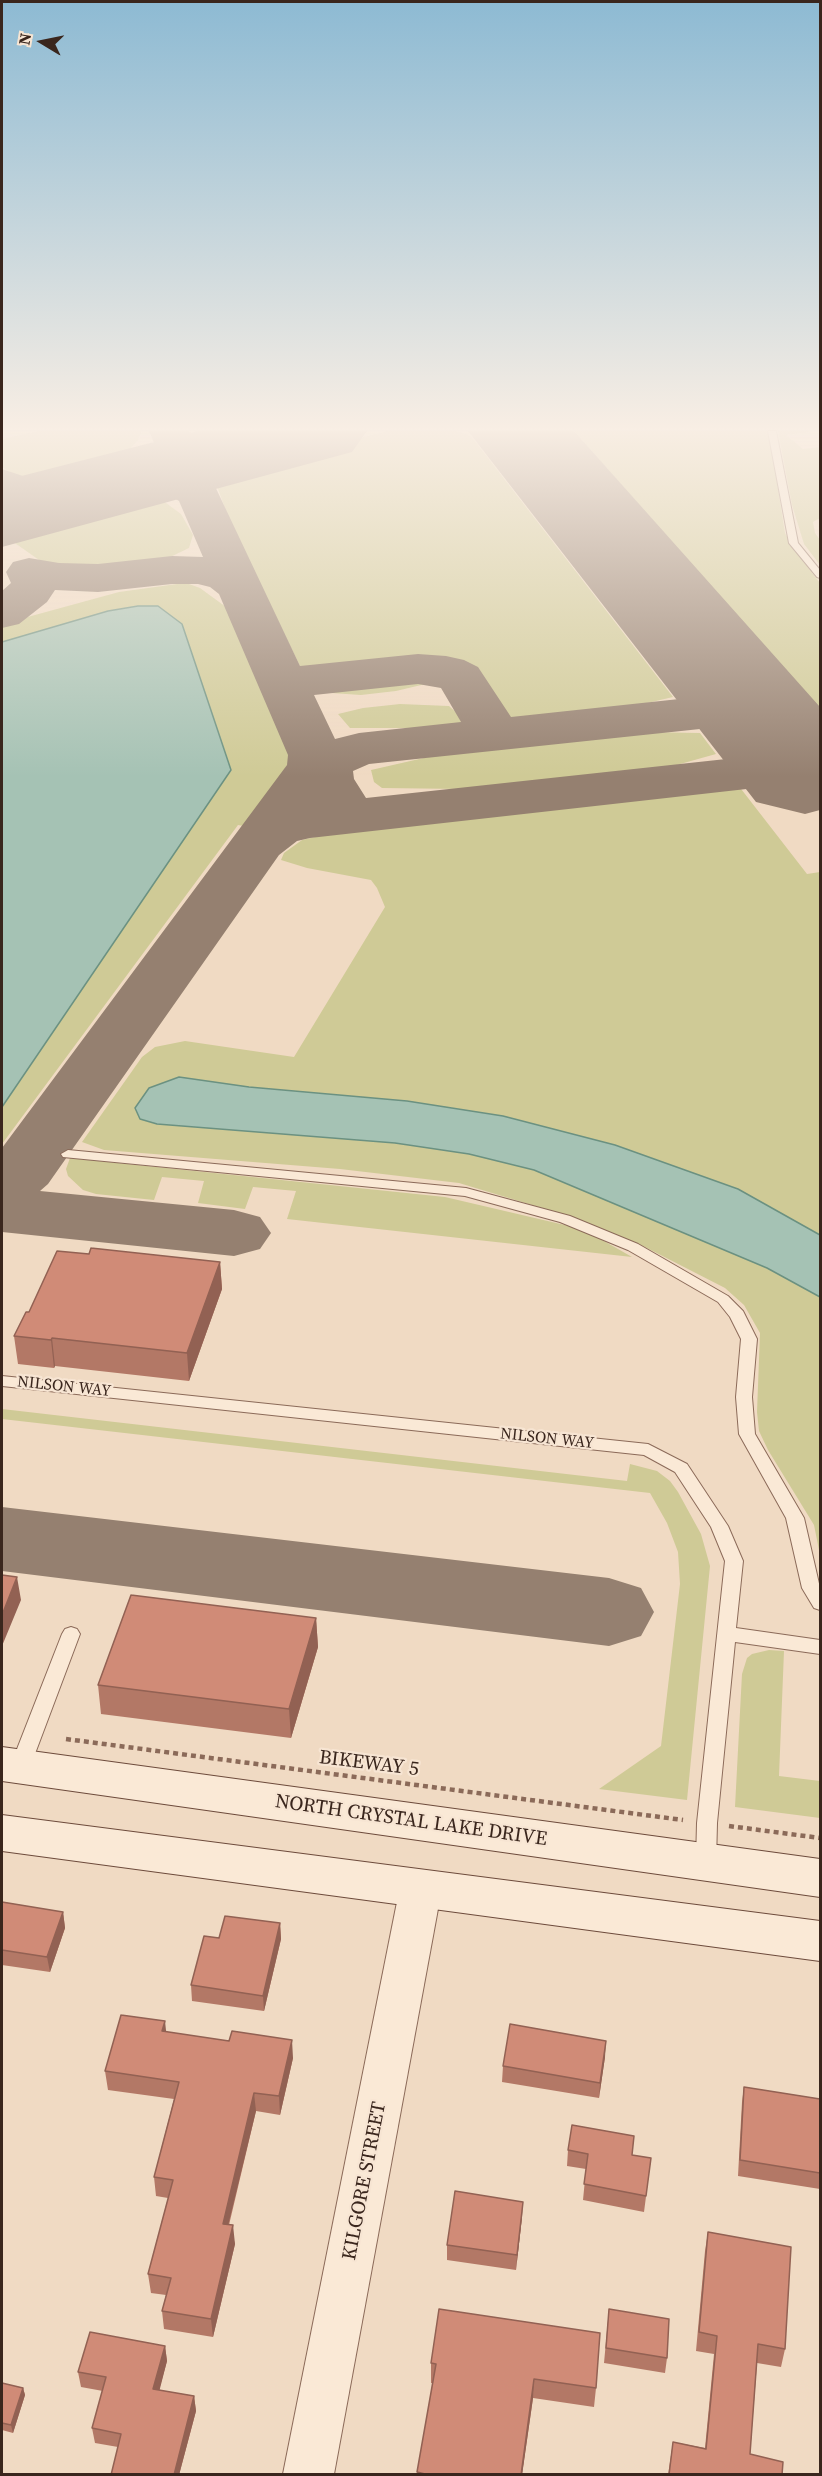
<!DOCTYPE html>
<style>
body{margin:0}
#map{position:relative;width:822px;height:2476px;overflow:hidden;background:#f0dac3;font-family:"Source Serif 4",serif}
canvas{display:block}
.frame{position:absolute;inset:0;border:3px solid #3a261d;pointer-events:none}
.north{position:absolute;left:12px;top:12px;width:60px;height:60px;-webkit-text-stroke:4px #f7e5d3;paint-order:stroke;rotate:280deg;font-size:16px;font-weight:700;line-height:24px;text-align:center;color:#3a261d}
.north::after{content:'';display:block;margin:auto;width:21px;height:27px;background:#3a261d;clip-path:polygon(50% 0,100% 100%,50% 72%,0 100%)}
</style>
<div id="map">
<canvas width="822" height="2476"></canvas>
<div class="frame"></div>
<div class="north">N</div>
</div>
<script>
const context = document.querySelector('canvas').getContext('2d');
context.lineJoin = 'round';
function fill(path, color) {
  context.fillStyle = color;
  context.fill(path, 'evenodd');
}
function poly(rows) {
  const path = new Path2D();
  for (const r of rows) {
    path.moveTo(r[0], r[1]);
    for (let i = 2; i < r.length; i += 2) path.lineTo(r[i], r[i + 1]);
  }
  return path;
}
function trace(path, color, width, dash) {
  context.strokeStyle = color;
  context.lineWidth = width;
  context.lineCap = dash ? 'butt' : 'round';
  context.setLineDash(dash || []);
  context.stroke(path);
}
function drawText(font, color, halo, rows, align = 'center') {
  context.font = font + ' "Source Serif 4",serif';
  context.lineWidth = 4.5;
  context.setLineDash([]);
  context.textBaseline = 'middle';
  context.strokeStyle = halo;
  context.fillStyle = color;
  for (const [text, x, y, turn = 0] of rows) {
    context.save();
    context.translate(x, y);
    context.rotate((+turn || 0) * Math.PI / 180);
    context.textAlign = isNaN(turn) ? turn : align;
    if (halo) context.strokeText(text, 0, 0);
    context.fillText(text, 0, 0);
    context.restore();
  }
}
fill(poly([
 [38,431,142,431,138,440,128,451,114,460,80,474,29,478,13,474,2,467,2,439],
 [387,431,457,431,471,436,673,697,630,707,514,720,490,702,467,674,447,666,421,665,343,670,301,668,232,528,217,486,224,473],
 [574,431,769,431,785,533,793,548,820,583,820,711],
 [778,431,809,431,811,432,786,435,803,449,820,447,820,518,813,522,815,533,820,540,820,565,804,544,792,505],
 [148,494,158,497,181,514,193,535,189,548,164,560,136,569,102,570,49,567,2,534],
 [177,584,189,584,200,588,226,607,273,710,291,759,249,827,238,825,2,1144,2,1107,231,770,158,606,138,606,108,611,2,642,2,624,119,592],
 [388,679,433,680,434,682,396,691,361,695,316,692,358,682],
 [400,704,449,706,458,714,461,722,459,726,431,728,350,728,338,714,363,708],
 [646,732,700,733,716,754,673,766,574,779,462,789,382,788,374,782,371,770,441,754,544,741],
 [738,785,807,874,820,872,820,1235,738,1189,615,1145,503,1116,407,1101,249,1087,179,1077,157,1124,395,1143,469,1154,534,1170,767,1268,818,1294,820,1297,820,1555,814,1525,768,1450,759,1431,757,1412,760,1333,744,1305,725,1288,643,1246,575,1218,459,1183,340,1169,104,1150,82,1142,142,1057,155,1047,185,1041,294,1057,385,907,377,888,371,880,307,868,281,860,284,853,302,840,359,827],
 [70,1158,445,1197,569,1226,597,1237,632,1257,287,1219,296,1191,253,1187,245,1209,198,1203,204,1181,162,1177,154,1200,96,1194,83,1190,68,1176,66,1169],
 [2,1409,627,1481,630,1464,657,1471,670,1481,678,1492,701,1534,710,1566,687,1800,599,1789,661,1746,680,1584,678,1552,667,1523,650,1493,2,1419],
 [769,1650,784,1651,779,1776,820,1781,820,1818,735,1807,742,1674,747,1658,752,1654]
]), '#cfca96');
const water = poly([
 [138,606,158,606,182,624,231,770,2,1107,2,642,108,611,138,606],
 [179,1077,249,1087,407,1101,503,1116,615,1145,738,1189,820,1235,820,1297,767,1268,534,1170,469,1154,395,1143,157,1124,140,1119,135,1108,149,1088,179,1077]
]);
fill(water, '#a5c2b4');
trace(water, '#6b9181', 1.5);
fill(poly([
 [149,431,189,431,197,439,247,437,262,440,268,449,262,458,247,461,204,463,300,666,418,654,446,656,464,660,478,667,511,717,698,697,703,695,714,675,732,671,750,675,758,686,743,714,735,720,700,729,369,764,353,771,354,779,366,798,800,751,820,757,819,779,800,783,310,838,297,841,279,855,48,1184,40,1191,234,1210,260,1217,271,1233,260,1249,234,1256,2,1232,2,1148,287,765,288,755,219,594,210,587,198,584,172,584,98,592,55,590,47,602,19,624,2,628,2,591,11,583,6,572,13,562,29,558,59,563,98,564,172,556,203,557,179,501,172,497,131,495,91,503,38,507,2,498,2,469,38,481,91,477,131,469,166,470,149,431],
 [418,684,441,688,461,722,359,733,335,739,314,695,418,684],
 [2,1507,609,1578,641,1588,654,1612,641,1636,609,1646,2,1571,2,1507]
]), '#958070');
fill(poly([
 [197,431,367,431,352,452,2,547,2,481,197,431],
 [468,431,574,431,820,707,820,810,805,814,756,802,468,431]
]), '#958070');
const service = poly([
 [768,431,776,431,798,543,820,570,820,578,817,577,789,543,768,431],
 [68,1150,466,1188,570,1216,638,1244,728,1296,743,1311,757,1339,752,1397,755,1434,804,1518,820,1588,820,1610,814,1608,802,1588,786,1518,739,1434,736,1397,741,1339,730,1317,718,1302,628,1250,560,1222,465,1196,63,1157,61,1154,68,1150],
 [2,1376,648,1444,687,1464,728,1526,743,1561,736,1628,820,1640,820,1654,735,1642,717,1823,716,1862,713,1868,706,1870,699,1868,696,1862,697,1823,725,1561,711,1527,675,1472,644,1455,2,1386,2,1376],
 [71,1627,77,1629,80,1634,30,1767,27,1773,20,1775,13,1773,10,1767,62,1634,65,1629,71,1627]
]);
const minor = poly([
 [421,1870,436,1875,442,1887,334,2474,283,2474,400,1887,406,1875,421,1870]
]);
const secondary = poly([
 [2,1747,820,1859,820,1897,2,1781,2,1747],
 [2,1815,820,1921,820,1961,2,1851,2,1815]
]);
trace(service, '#8b6a59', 2);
trace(minor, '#8b6a59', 2);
trace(secondary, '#6d4b3c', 2);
trace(poly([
 [66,1739,683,1820],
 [729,1826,820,1838]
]), '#8b6a59', 4.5, [5, 4]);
fill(service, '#fae9d6');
fill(minor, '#fae9d6');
fill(secondary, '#fae9d6');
fill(poly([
 [89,1254,220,1262,222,1289,189,1381,55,1366,54,1368,18,1364,14,1336,29,1312],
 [316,1618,318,1647,291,1738,101,1714,98,1685],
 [2,1902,63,1912,65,1928,50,1972,2,1965],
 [280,1923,281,1939,264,2011,192,2001,191,1985,219,1938],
 [166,2032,293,2058,280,2115,256,2111,229,2225,235,2244,213,2337,164,2329,162,2311,166,2295,151,2293,148,2274,168,2198,156,2196,154,2177,174,2099,108,2090,105,2071],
 [605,2057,599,2098,502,2082,503,2066],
 [744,2087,820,2099,820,2189,738,2176,742,2102],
 [568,2150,632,2155,651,2158,644,2212,583,2200,586,2169,567,2166],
 [522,2217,516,2270,447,2260,447,2245],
 [708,2232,785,2349,781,2367,757,2363,750,2454,782,2475,668,2475,673,2442,705,2448,714,2354,696,2351,705,2251],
 [609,2309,667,2358,665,2373,604,2363],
 [165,2346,167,2361,159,2390,194,2396,196,2411,179,2475,111,2475,118,2447,95,2443,92,2428,103,2391,81,2387,78,2372],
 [431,2363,596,2388,594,2407,533,2398,522,2475,417,2475,433,2383,431,2383],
 [2,2383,23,2388,25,2395,13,2433,2,2430]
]), '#b37866');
fill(poly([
 [220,1262,222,1289,189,1381,187,1353],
 [52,1338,55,1366,54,1368,51,1340],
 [17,1577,21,1600,2,1646,2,1615],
 [316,1618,318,1647,291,1738,289,1709],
 [63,1912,65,1928,50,1972,47,1957],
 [280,1923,281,1939,264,2011,263,1996],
 [165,2021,167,2040,162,2031],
 [292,2040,293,2058,280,2115,279,2096],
 [606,2041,605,2057,599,2098,600,2083],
 [254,2093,256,2111,224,2242,223,2224],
 [523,2202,522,2217,516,2270,517,2255],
 [233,2225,235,2244,213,2337,211,2319],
 [165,2346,167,2361,156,2404,153,2389],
 [534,2379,533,2398,522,2475,521,2475],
 [23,2388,25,2395,13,2433,11,2425],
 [194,2396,196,2411,179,2475,174,2475]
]), '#926153');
const building = poly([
 [91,1248,220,1262,187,1353,52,1338,51,1340,14,1336,26,1312,29,1312,57,1251,89,1254,91,1248],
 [2,1575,17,1577,2,1615,2,1575],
 [131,1595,316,1618,289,1709,98,1685,131,1595],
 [2,1902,63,1912,47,1957,2,1950,2,1902],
 [225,1916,280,1923,263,1996,191,1985,204,1936,219,1938,225,1916],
 [121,2015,165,2021,162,2031,229,2041,232,2031,292,2040,279,2096,254,2093,223,2224,233,2225,211,2319,162,2311,171,2278,148,2274,173,2180,154,2177,179,2082,105,2071,121,2015],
 [510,2024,606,2041,600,2083,503,2066,510,2024],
 [744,2087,820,2099,820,2173,740,2160,744,2087],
 [572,2125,634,2136,632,2155,651,2158,646,2196,584,2184,588,2154,568,2150,572,2125],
 [455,2191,523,2202,517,2255,447,2245,455,2191],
 [708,2232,791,2247,785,2349,758,2344,750,2454,783,2462,782,2475,669,2475,673,2442,706,2449,717,2336,699,2332,708,2232],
 [439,2309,600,2333,596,2388,534,2379,521,2475,429,2475,417,2472,436,2364,431,2363,439,2309],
 [609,2309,669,2319,667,2358,606,2348,609,2309],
 [90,2332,165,2346,153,2389,194,2396,174,2475,111,2475,121,2434,92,2428,106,2377,78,2372,90,2332],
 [2,2383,23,2388,11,2425,2,2423,2,2383]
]);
fill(building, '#d08b77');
trace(building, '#926153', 1.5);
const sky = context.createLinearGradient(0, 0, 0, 777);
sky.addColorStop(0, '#8dbad3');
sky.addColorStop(0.55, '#f8eee4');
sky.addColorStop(1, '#f8eee400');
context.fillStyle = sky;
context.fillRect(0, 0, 822, 777);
drawText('16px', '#3a261d', '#f7e5d3', [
 ["NILSON WAY",64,1387,6],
 ["NILSON WAY",547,1439,6]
]);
drawText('20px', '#3a261d', '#f7e5d3', [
 ["BIKEWAY 5",369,1764,7],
 ["NORTH CRYSTAL LAKE DRIVE",411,1821,8],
 ["KILGORE STREET",365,2181,-79]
]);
</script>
